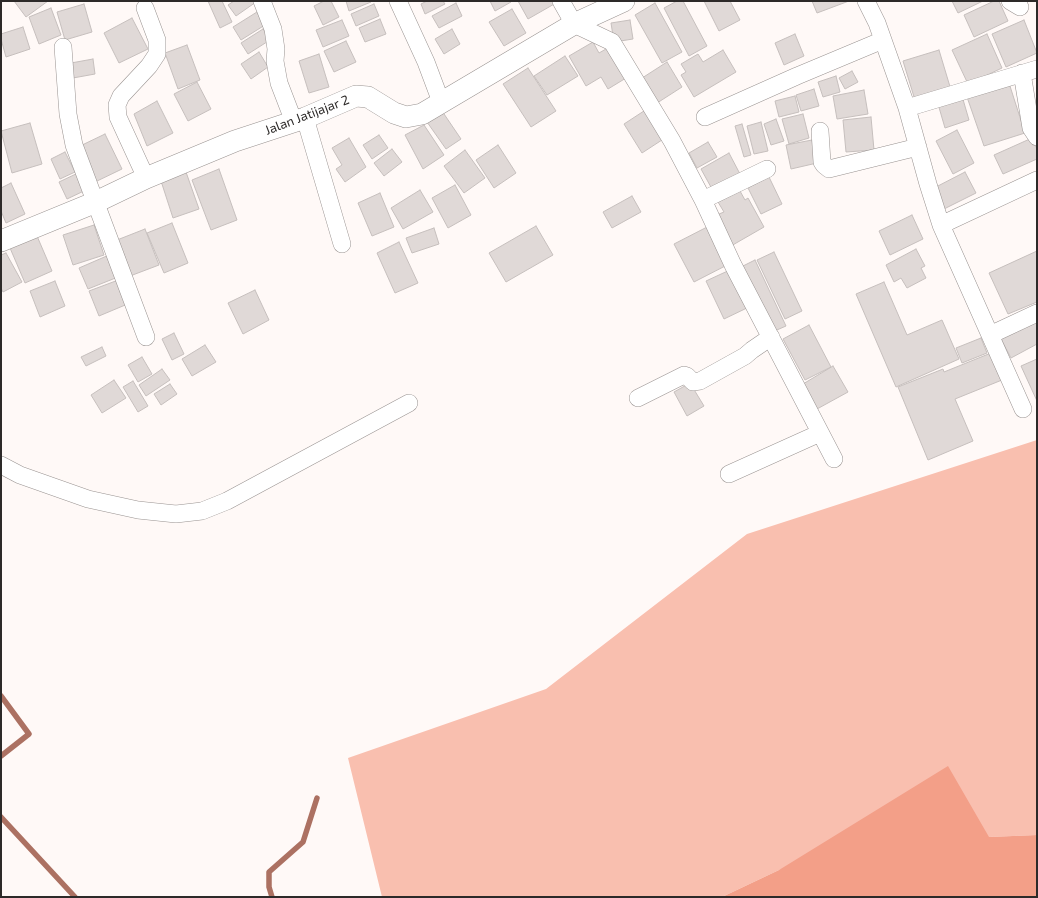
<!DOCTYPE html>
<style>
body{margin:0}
#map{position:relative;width:1038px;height:898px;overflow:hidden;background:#fff9f7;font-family:"Exo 2",sans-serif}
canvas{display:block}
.frame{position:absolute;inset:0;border:2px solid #2d2a29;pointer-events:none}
</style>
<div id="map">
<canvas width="1038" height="898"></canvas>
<div class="frame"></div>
</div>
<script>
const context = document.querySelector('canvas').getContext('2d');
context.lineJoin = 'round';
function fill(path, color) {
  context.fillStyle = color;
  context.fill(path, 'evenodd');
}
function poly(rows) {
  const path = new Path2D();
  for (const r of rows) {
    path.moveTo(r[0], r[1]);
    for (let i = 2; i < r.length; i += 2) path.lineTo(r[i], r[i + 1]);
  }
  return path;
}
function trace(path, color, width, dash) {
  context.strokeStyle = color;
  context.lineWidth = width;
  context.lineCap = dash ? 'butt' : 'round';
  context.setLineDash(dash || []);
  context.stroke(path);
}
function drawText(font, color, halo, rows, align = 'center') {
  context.font = font + ' "Exo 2",sans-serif';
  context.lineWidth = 4;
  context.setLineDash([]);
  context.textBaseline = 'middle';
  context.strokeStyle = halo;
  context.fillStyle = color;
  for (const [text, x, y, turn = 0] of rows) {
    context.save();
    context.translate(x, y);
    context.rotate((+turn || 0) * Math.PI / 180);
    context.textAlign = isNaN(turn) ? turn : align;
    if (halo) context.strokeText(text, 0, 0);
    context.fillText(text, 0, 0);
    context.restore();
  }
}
fill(poly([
 [1037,440,1037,835,989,837,779,870,722,897,382,897,348,758,546,689,747,534]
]), '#f9bfaf');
fill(poly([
 [948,766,989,837,1037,835,1037,897,722,897,779,870]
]), '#f39f88');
trace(poly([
 [1,696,29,734,1,756],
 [1,817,75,897],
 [272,897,269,887,269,872,303,842,317,798]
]), '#ac7162', 5.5);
const building = poly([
 [14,1,48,1,26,17,14,1],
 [208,1,222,1,232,22,220,28,208,1],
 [234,1,255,1,256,2,236,16,228,5,234,1],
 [324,1,331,1,339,17,323,25,314,6,324,1],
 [346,1,370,1,371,2,349,11,346,1],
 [427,1,443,1,445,4,425,14,421,4,427,1],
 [490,1,511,1,511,2,495,11,490,1],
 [518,1,555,1,556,3,528,19,518,1],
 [677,1,683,1,707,46,689,56,664,8,677,1],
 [704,1,730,1,740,20,719,31,704,1],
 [812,1,849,1,817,13,812,1],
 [952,1,983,1,958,13,952,1],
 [994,1,999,1,1008,21,974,37,964,15,994,1],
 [456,3,462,16,439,28,432,16,456,3],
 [655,3,682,52,662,63,635,15,655,3],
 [84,4,92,32,65,40,57,12,84,4],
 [374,4,379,16,356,26,351,14,374,4],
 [51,8,61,35,39,44,29,17,51,8],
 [512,9,526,33,504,46,489,22,512,9],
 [257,12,265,25,241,40,233,27,257,12],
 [132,18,148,49,119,63,104,33,132,18],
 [380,19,386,34,365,42,359,28,380,19],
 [342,20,349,36,323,47,316,30,342,20],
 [630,20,633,39,614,42,611,23,630,20],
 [1024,20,1037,53,1006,67,992,34,1024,20],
 [23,27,30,49,6,57,1,39,1,34,23,27],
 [263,29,270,40,248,54,241,43,263,29],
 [452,29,460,44,444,54,435,39,452,29],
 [795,34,804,56,784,65,775,43,795,34],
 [987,34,1002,68,968,84,952,50,987,34],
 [346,41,356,62,334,72,324,51,346,41],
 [593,42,599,53,613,45,631,75,608,89,601,77,586,86,569,56,593,42],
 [187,45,200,80,178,89,165,53,187,45],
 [723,50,736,72,694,97,681,75,686,72,681,64,698,54,703,62,723,50],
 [939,50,951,90,915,100,903,61,939,50],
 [259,52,268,67,251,79,241,64,259,52],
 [319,54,329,87,309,93,299,61,319,54],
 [565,56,578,76,547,95,534,76,565,56],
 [93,59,95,74,73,78,71,63,93,59],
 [667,62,682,87,654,105,639,80,667,62],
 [528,68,556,111,531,127,503,84,528,68],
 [852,71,858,82,845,89,839,78,852,71],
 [836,76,840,92,823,97,818,82,836,76],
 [197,82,211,109,188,121,174,94,197,82],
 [1009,83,1025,133,984,146,967,97,1009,83],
 [814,89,819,106,801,111,796,95,814,89],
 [864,90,868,114,837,119,833,96,864,90],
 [795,96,799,112,779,117,775,101,795,96],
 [962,96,969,120,945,128,938,104,962,96],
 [157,101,173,133,147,146,134,114,157,101],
 [647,109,665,138,642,153,624,124,647,109],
 [442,111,461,139,446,149,427,122,442,111],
 [803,114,809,138,789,144,782,119,803,114],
 [871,117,874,150,846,152,843,120,871,117],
 [776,119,784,141,771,145,764,124,776,119],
 [761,122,768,151,754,154,747,126,761,122],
 [30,123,42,164,12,173,1,131,30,123],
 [742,124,751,155,744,157,735,126,742,124],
 [424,125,444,155,423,169,405,135,424,125],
 [957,130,974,163,953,174,936,141,957,130],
 [105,134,122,169,95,182,78,147,105,134],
 [379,135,388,148,372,159,363,145,379,135],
 [349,138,366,167,345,182,336,169,342,165,332,148,349,138],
 [1032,138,1037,149,1037,159,1003,174,994,155,1032,138],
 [812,140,817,163,791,169,786,145,812,140],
 [708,142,717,157,697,168,689,153,708,142],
 [498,145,516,173,494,188,476,160,498,145],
 [392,149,402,162,384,176,374,163,392,149],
 [465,150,485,178,464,193,444,166,465,150],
 [65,152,75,172,60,179,51,159,65,152],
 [729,153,740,174,712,189,701,169,729,153],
 [219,169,237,220,211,230,192,180,219,169],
 [186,172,199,209,173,218,161,181,186,172],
 [965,172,976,193,944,209,934,188,965,172],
 [78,173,86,190,67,199,59,182,78,173],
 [769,177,782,204,761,214,748,188,769,177],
 [11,183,25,214,6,223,1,211,1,188,11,183],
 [455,185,471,215,448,228,432,198,455,185],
 [420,190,433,212,403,229,391,208,420,190],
 [740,191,745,200,748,198,764,227,731,246,714,216,724,212,718,202,740,191],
 [380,193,394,227,372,236,358,203,380,193],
 [632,196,641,212,612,228,603,212,632,196],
 [912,215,923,239,890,255,879,231,912,215],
 [172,223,188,263,164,273,147,233,172,223],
 [94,225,104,255,73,265,63,235,94,225],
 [711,225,731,263,694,282,674,244,711,225],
 [536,226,553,255,506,282,489,253,536,226],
 [434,228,439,244,412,253,406,238,434,228],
 [145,229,159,265,130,276,117,240,145,229],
 [37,236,52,271,25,283,10,248,37,236],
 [399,242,418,283,395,293,377,253,399,242],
 [916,249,925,266,921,268,926,278,907,288,901,278,894,282,886,265,916,249],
 [1037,251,1037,302,1008,314,989,273,1037,251],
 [774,252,802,311,785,319,757,260,774,252],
 [6,253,22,282,3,292,1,288,1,255,6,253],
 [109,255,118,277,88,289,79,268,109,255],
 [755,260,786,326,770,333,739,268,755,260],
 [732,269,749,307,724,319,706,281,732,269],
 [121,279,130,303,99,316,89,291,121,279],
 [55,281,65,306,40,317,30,291,55,281],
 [884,282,907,335,942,320,959,359,896,387,856,294,884,282],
 [255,290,269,320,243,334,228,303,255,290],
 [1037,321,1037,344,1011,358,1000,337,1037,321],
 [809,325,831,367,805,380,783,339,809,325],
 [174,333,184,354,172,360,162,339,174,333],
 [981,338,987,353,962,363,956,348,981,338],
 [205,345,216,362,192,376,182,359,205,345],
 [102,347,106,356,86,366,81,357,102,347],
 [991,353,1002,380,955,399,973,441,928,460,898,387,943,369,944,372,991,353],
 [142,357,152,374,138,382,128,365,142,357],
 [1037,359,1037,401,1021,366,1037,359],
 [833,366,848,392,817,409,803,384,833,366],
 [162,369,170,380,146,396,139,385,162,369],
 [114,380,126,398,102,413,91,395,114,380],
 [133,381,148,406,138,412,123,387,133,381],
 [690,383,704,406,687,416,674,392,690,383],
 [170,384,177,394,161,405,154,394,170,384]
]);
fill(building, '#e0d9d7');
trace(building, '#c6bfbd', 1);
const minor = poly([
 [262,1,273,29,276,49,275,61,279,83,294,122],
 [398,1,426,62,441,102],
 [561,1,574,24,612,42,672,141,703,200,733,265,834,459],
 [866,1,877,23,907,108,1037,69],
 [1010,1,1020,7],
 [145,8,157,40,157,54,149,66,121,96,117,105,118,117,146,178],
 [63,47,68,114,74,145,146,337],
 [1022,73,1031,128,1037,137],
 [907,108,928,184,941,225,1023,409],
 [705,117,797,76,883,40],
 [305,118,342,244],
 [820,131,822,162,824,165,829,169,918,147],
 [703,200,767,169],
 [941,225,1037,180],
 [990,335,1037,313],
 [638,398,684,375,687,376,693,382,700,381,745,356,752,350,771,337],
 [1,465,20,475,88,499,138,510,176,514,202,511,227,501,409,403],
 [729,474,820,433]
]);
const tertiary = poly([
 [1,241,96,202,146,178,235,141,305,118,356,96,368,97,394,113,406,117,422,114,574,24,624,1]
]);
trace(minor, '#999391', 18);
trace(tertiary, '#999391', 22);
trace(minor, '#fff', 17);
trace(tertiary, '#fff', 21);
drawText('13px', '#2d2a29', '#fff', [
 ["Jalan Jatijajar 2",307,115,-21]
]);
</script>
